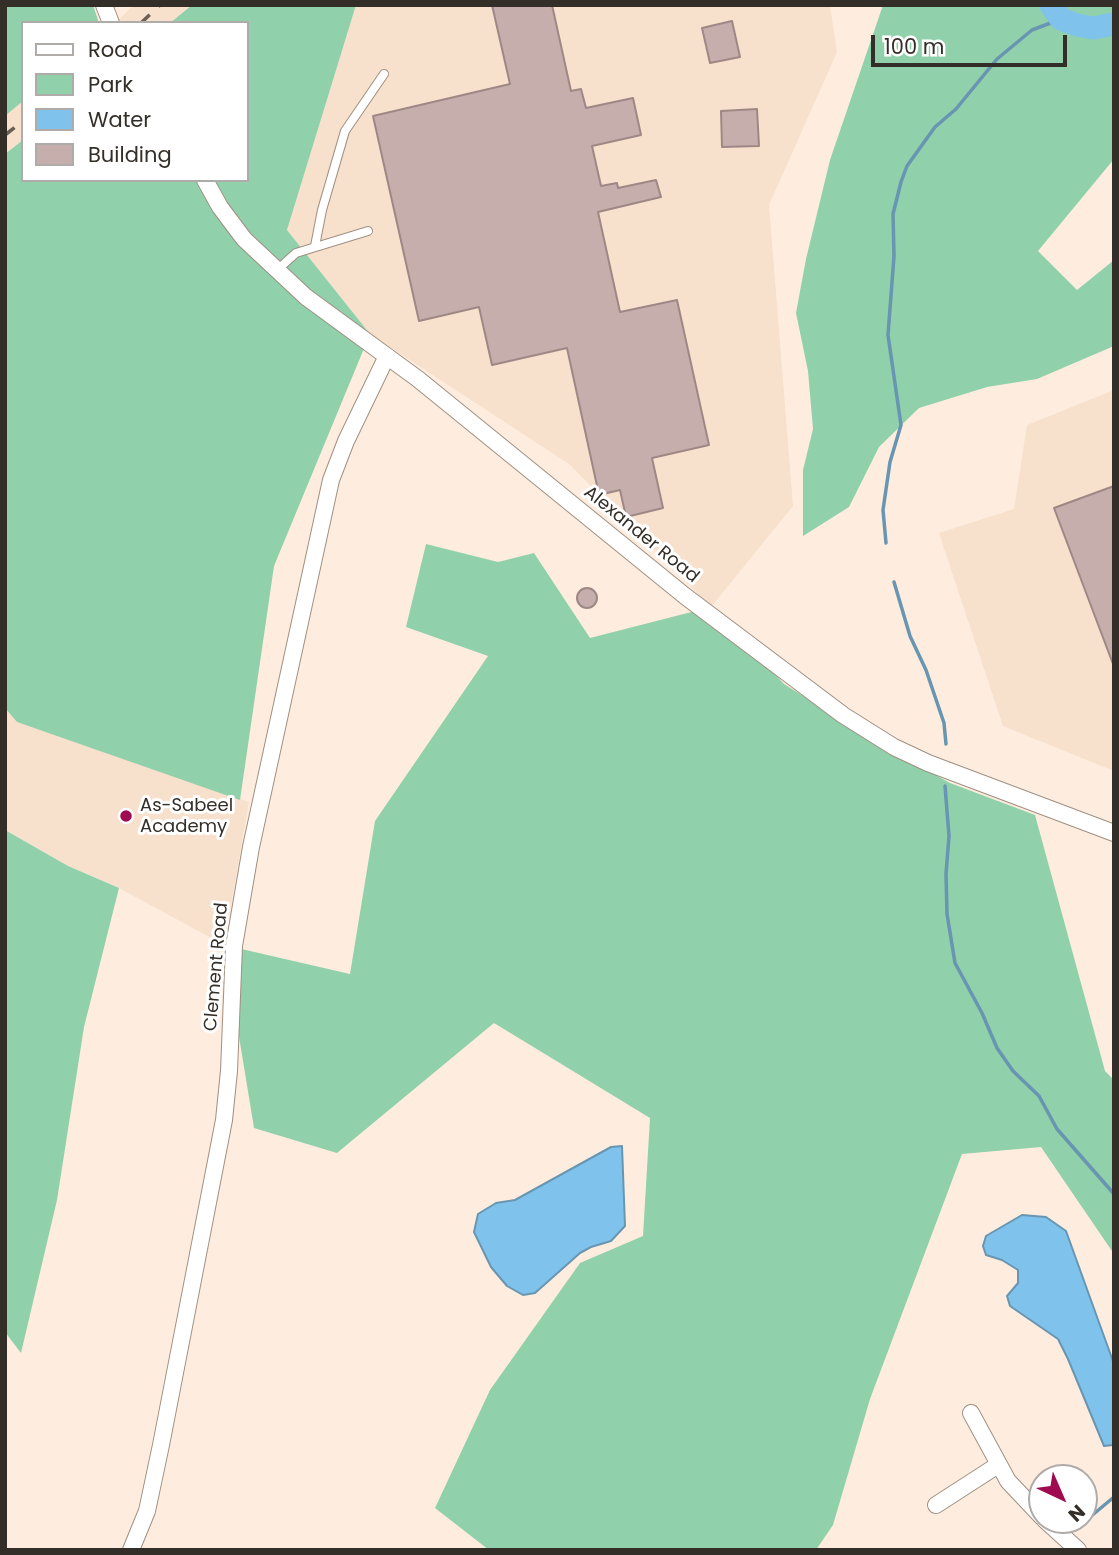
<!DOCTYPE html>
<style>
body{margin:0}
#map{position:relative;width:1119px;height:1555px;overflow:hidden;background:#feedde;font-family:Poppins,sans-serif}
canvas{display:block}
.frame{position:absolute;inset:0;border:7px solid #342e28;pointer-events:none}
.legend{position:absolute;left:21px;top:21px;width:228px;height:161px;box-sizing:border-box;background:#fff;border:2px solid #aeaba9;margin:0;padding:9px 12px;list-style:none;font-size:21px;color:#342e28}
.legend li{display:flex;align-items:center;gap:14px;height:35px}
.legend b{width:35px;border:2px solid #aeaba9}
.north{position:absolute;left:1028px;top:1464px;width:70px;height:70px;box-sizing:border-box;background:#fff;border:2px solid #aeaba9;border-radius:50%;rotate:136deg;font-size:19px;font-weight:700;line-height:28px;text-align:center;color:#342e28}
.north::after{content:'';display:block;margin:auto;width:24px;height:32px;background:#a00a4e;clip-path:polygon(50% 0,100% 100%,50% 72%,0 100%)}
.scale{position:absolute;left:871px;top:35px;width:196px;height:32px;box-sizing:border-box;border:4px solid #342e28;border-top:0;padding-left:9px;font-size:21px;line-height:24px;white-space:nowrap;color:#342e28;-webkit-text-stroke:5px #fff;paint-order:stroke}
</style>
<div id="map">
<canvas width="1119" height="1555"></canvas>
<div class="frame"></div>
<ul class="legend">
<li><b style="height:9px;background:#fff"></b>Road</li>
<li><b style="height:19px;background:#90d0ab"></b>Park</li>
<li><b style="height:19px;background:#7fc3ed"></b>Water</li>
<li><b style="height:19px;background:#c6aeac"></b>Building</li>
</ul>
<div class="north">N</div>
<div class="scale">100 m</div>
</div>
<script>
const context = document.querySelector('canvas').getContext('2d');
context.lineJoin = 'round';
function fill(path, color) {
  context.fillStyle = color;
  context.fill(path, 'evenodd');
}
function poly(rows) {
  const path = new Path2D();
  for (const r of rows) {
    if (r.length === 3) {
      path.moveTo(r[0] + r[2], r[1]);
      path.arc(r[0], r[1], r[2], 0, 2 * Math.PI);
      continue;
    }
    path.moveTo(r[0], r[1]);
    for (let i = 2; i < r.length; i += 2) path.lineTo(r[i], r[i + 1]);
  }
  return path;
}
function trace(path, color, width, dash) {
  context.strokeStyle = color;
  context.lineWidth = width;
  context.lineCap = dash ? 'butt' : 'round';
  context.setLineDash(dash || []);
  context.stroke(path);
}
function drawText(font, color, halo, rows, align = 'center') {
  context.font = font + ' Poppins,sans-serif';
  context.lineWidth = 6;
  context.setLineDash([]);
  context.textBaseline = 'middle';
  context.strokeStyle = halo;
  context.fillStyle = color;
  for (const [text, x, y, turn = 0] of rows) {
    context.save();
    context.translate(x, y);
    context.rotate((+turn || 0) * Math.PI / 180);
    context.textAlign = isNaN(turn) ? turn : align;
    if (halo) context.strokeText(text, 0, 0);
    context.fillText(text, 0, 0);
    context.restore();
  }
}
fill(poly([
 [134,5,192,5,170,23,115,23],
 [356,5,830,5,837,52,769,205,793,506,711,607,569,464,370,334,287,230],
 [23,101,23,140,5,154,5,116],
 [1114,390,1114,771,1003,726,939,533,1014,509,1027,425],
 [5,708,17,722,249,802,224,945,119,888,68,866,5,830]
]), '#f7e0cc');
fill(poly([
 [5,5,93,5,99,23,23,23,23,101,5,116],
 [192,5,356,5,287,230,370,334,274,566,240,800,17,722,5,708,5,154,23,140,23,180,247,180,247,23,170,23],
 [883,5,1114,5,1114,159,1038,251,1077,290,1114,260,1114,346,1037,379,987,387,919,408,879,447,849,507,803,536,803,470,813,429,808,371,796,313,806,259,830,160],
 [426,544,498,562,534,553,590,638,711,607,784,684,871,739,950,783,1035,815,1105,1071,1114,1080,1114,1254,1041,1147,962,1154,870,1399,833,1525,816,1550,489,1550,435,1508,490,1390,580,1263,643,1236,650,1118,494,1023,337,1153,254,1128,224,945,350,974,375,821,488,656,406,627],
 [5,830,68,866,119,888,84,1027,57,1200,21,1353,5,1332]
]), '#90d0ab');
const water = poly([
 [622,1146,625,1226,611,1241,591,1247,580,1253,535,1293,523,1295,507,1286,491,1267,474,1232,478,1214,496,1203,515,1200,611,1147,622,1146],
 [1022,1215,1046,1217,1066,1231,1114,1364,1113,1445,1104,1446,1068,1359,1058,1339,1010,1306,1007,1296,1018,1283,1018,1270,1002,1260,986,1255,983,1246,986,1236,1022,1215]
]);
fill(water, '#7fc3ed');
trace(water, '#6896b2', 2);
trace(poly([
 [886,543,883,510,890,462,901,425,888,335,894,256,893,214,901,182,907,166,935,127,956,109,997,59,1032,30,1061,19],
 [894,582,910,636,926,670,944,723,946,744],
 [945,786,949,836,946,874,947,914,955,963,982,1013,997,1048,1013,1071,1039,1096,1057,1129,1114,1194],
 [1078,1527,1114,1497]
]), '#6896b2', 3.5);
trace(poly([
 [1051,5,1061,19,1077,25,1093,28,1114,24]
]), '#7fc3ed', 23);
const building = poly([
 [492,5,552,5,571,91,581,89,586,108,633,98,641,135,592,146,601,186,617,183,618,188,656,180,661,197,598,212,620,312,677,300,709,445,652,458,663,508,626,517,620,490,599,495,567,348,492,365,479,307,419,321,373,116,510,84,492,5],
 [732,21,740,57,710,63,702,28,732,21],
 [757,109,759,146,722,147,721,111,757,109],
 [1114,486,1114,664,1113,664,1054,508,1114,486],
 [587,598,10]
]);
fill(building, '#c6aeac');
trace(building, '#9e8886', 2);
const service = poly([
 [315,246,322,210,345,131,384,74],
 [277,270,296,253,368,231]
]);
const minor = poly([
 [104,5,111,23],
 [205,180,220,207,244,239,306,297,418,379,685,596,843,715,894,747,928,763,1114,833],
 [971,1413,1008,1481,1042,1517],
 [936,1505,998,1465],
 [1045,1520,1078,1550],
 [131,1550,147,1511,161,1445,224,1120,229,1071,234,946,251,847,331,480,346,441,387,356]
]);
trace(service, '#9f9082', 10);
trace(minor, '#9f9082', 18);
trace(service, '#fff', 8);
trace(minor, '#fff', 16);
trace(poly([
 [141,23,160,5],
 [5,135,23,121]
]), '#685f56', 3.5, [12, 12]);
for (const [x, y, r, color] of [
 [126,816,7,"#a00a4e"]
]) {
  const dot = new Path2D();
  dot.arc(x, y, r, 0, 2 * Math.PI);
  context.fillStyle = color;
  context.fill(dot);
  trace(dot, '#fff', 2.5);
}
drawText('18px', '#342e28', '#fff', [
 ["Alexander Road",641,535,39],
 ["Clement Road",217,967,-85]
]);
drawText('18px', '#342e28', '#fff', [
 ["As-Sabeel",140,806],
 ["Academy",140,827]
], 'left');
</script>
